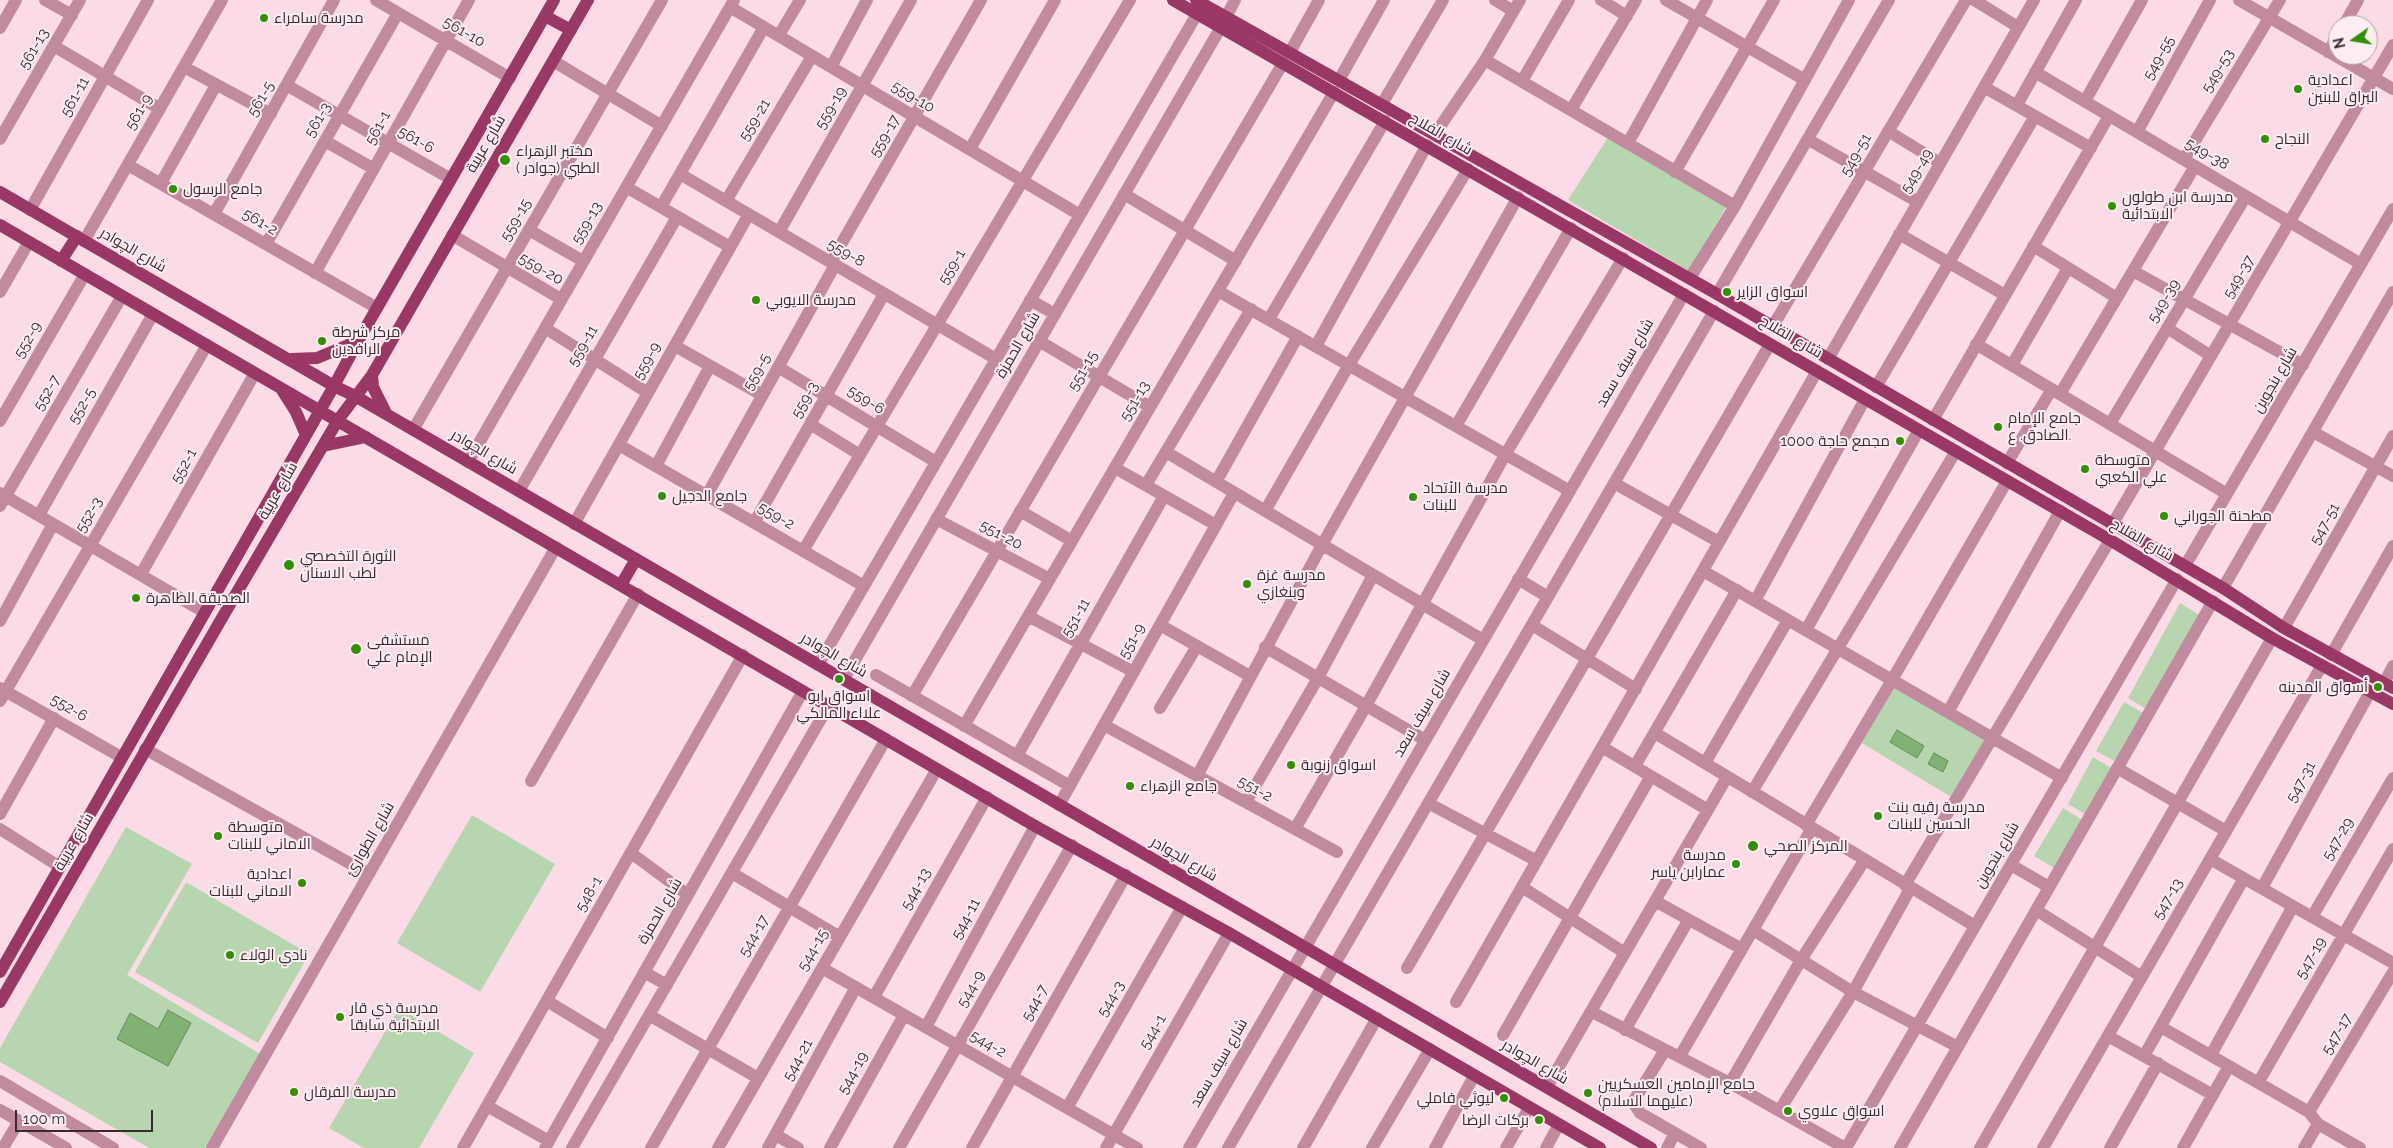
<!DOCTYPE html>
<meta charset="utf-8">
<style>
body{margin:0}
#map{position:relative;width:2393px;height:1148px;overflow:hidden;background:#fbdbe6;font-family:Raleway,sans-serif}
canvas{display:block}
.north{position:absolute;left:2328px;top:15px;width:50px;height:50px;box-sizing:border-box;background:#fdedf2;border:1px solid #af9fa4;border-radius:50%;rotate:257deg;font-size:14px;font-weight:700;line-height:20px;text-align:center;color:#392a30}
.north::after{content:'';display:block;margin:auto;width:18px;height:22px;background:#328f00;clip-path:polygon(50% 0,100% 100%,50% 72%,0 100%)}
.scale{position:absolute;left:15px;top:1110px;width:138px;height:22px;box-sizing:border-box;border:2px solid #392a30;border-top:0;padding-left:6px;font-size:15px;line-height:18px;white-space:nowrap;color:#392a30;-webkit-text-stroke:4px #fdedf2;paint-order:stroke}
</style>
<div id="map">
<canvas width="2393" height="1148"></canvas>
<div class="north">N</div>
<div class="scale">100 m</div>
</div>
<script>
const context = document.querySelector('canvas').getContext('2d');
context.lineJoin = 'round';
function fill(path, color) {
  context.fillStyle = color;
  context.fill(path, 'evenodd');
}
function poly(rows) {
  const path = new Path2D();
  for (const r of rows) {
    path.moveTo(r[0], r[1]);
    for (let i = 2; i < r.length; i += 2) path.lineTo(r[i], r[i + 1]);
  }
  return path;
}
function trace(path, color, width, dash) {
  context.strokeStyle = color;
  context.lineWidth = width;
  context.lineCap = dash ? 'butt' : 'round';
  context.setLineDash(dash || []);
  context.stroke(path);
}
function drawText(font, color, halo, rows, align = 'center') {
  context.font = font + ' Raleway,Cairo,sans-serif';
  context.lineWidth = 4;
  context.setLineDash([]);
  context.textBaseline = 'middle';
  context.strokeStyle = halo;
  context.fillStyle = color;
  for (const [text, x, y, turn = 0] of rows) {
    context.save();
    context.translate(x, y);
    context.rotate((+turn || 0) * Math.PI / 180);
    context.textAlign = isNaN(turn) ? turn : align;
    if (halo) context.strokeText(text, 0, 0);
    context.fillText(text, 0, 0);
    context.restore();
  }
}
fill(poly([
 [1609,136,1726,207,1689,271,1568,200],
 [2180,603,2202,617,2148,710,2128,698],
 [1892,680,1993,739,1956,800,1857,740],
 [2124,702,2145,714,2118,763,2096,751],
 [2093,757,2113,769,2087,815,2068,804],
 [2063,808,2084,821,2056,869,2034,856],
 [472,815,555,864,480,992,397,943],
 [126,827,192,864,127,975,262,1055,205,1148,149,1148,0,1062,0,1048],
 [186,882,309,954,258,1043,135,972],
 [399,1008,474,1053,419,1148,364,1148,329,1128]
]), '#b7d6af');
const water = poly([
 [1897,730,1924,746,1917,758,1890,742,1897,730],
 [1934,753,1948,761,1943,772,1928,764,1934,753],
 [168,1010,191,1023,168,1066,117,1039,130,1013,158,1029,168,1010]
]);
fill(water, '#81b273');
trace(water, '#6b895f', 1);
trace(poly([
 [45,0,72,15],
 [376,0,510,78],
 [1495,0,1513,11],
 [1601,0,1627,16],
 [1666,0,1805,80],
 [1974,0,2018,27],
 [2239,0,2393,89],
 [730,7,1080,215],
 [1226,17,1235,0],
 [2344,25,2358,0],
 [0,28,16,0],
 [779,35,800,0],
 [54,46,160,109],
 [1290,52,1319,0],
 [2328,52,2338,35],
 [1485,60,1735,206],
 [553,61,662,126],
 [184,67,271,114],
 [831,67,867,0],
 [2035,72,2361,264],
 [1339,80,1384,0],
 [1522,81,1569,0],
 [288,86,451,179],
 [1984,87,2091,148],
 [2085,101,2142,0],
 [1382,104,1443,0],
 [2017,105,2076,0],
 [1571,110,1636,0],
 [1888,131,1940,163],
 [2137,132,2210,0],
 [1435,134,1485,60,1520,0],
 [0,139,80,0],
 [1809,140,1918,202],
 [325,141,374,169],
 [1628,143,1707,0],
 [970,149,1055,0],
 [2184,159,2280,0],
 [128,165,377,308],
 [1675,172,1774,0],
 [680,174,996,359],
 [161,183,216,85],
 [626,187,730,247],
 [1124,194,1236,261],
 [726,201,812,56],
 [661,207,764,27],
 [30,210,148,0],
 [214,214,334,0],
 [529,230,583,261],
 [779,232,911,0],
 [1899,234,2005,295],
 [452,235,561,299],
 [84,241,222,0],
 [266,244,398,13],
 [2033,246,2117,298],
 [831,262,981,0],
 [2133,271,2303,365],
 [315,273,469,0],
 [1690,278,1735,206,1849,0],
 [1218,291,1570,491],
 [0,292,29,242],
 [1717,294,1889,0],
 [1030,300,1055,314],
 [1269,319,1385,121],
 [1773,326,1966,0],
 [545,328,648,393],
 [2167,328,2211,356],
 [1039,341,1150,407],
 [1976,344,2227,494],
 [675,346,762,395],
 [1316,346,1427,145],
 [1828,359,2034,0],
 [2012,365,2068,268],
 [778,367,936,462],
 [1876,387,2035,116],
 [2060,394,2195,166],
 [1933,420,2109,116],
 [0,421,85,274],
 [810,424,860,455],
 [2110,424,2246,196],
 [1456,426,1571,228],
 [413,430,662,0],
 [2313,432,2393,476],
 [619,445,864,586],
 [1166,452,1483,640],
 [468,462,734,0],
 [2007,463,2052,389],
 [656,466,710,366],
 [1115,468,1216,525],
 [1216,482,1298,336],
 [1614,483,1719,542],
 [1146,485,1251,309],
 [519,491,677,217],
 [0,493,204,612],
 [707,495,835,265],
 [0,506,122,296],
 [1020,511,1072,541],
 [1265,511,1349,365,1468,169],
 [39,515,153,314],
 [936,519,1050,579],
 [754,523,884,294],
 [574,524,749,214],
 [2112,525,2393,45],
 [803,551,1130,0],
 [2185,566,2393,209],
 [1703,571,2062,778],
 [141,574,255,373],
 [1518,579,1548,597],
 [2223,588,2393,292],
 [1755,601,1865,399],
 [1028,616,1134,672],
 [0,621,53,524],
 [1160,625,1250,676],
 [1532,625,1636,689],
 [2284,628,2393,436],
 [1806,630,1919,430],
 [1265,647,1425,740],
 [2331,655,2393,546],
 [818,665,1197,14],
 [876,675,1070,786],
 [844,679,1221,27],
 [2384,683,2393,666],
 [0,688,121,757],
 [912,696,1283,63],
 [0,701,207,345],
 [1160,708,1197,646],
 [1948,712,2060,511],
 [1104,725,1337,852],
 [964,726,1334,92],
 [1655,733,1975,926],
 [1602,747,1708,810],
 [145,749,369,874],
 [1017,756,1164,496],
 [1705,763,1788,620],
 [1635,766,1737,590],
 [2117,768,2226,831],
 [1197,776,1322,545,1518,197],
 [531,781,638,594],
 [1752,792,1956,451],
 [1246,802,1318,678,1373,575],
 [1428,803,1537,861],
 [1059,805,1234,493],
 [0,814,54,718],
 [1806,825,1892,680,2007,481],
 [0,829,60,867],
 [1295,829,1366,706,1505,455,1623,258],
 [631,853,688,895],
 [2210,859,2393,963],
 [2011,865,2049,887],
 [732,873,840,937],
 [1905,885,2110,540],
 [1522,887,1625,953],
 [2262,888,2370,692],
 [1655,901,1742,949],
 [2036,910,2142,977],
 [2312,917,2393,778],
 [1753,930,1853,992,1958,1047],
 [822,968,1137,1148],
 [1407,968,1770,344],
 [644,972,667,985],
 [874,997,987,797],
 [547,1001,608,1038],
 [1456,1002,1817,371],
 [1592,1012,1730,1083,1845,1148],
 [649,1015,758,1078],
 [926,1027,1035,826],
 [2161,1027,2309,1112,2318,1124,2360,1148],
 [1625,1030,1688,921],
 [1503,1035,1651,776],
 [2108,1036,2213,1095],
 [1665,1050,1633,1102,1640,1113,1701,1148],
 [2211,1055,2293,906],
 [1680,1056,1812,828],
 [2144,1056,2244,878],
 [0,1081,113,1148],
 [1730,1083,1801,960,1864,861],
 [2258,1083,2393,849],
 [1547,1087,1727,777],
 [487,1106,549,1141],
 [1067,1108,1182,907],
 [0,1110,66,1148],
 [1779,1111,1853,992,1910,889],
 [2309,1112,2393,972],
 [776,1135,798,1148],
 [3,1148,19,1121],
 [212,1148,556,547],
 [463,1148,743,655],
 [545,1148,803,691],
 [572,1148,829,705],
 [651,1148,886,739],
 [718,1148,937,769],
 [768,1148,856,987],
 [830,1148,904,1015],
 [899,1148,1072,845],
 [972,1148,1126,875],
 [1106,1148,1229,933],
 [1189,1148,1684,294],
 [1228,1148,1714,311],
 [1303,1148,1377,1018],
 [1372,1148,1430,1049],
 [1435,1148,1474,1076],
 [1506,1148,1529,1108],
 [1546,1148,1559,1124],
 [1667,1148,1675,1133],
 [1846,1148,2177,579],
 [1900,1148,2213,601],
 [1980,1148,2272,638],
 [2043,1148,2321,667],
 [2110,1148,2158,1063],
 [2183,1148,2229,1066],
 [2304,1148,2318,1124]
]), '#c28a9f', 12);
trace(poly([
 [1173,0,2110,540,2272,638,2393,704],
 [1196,0,1717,294,2223,588,2284,628,2393,688],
 [545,16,571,30],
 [0,192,334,386,355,396,1651,1148],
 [0,225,1035,826,1229,933,1600,1148],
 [61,261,77,236],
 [291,359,317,358,358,341],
 [372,375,373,387,386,413],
 [282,390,296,412,306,435],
 [323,446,366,437],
 [621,585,636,559],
 [0,972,334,386,358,341,554,0],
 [0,1002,226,611,338,420,372,375,588,0]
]), '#9a3865', 12);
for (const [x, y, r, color] of [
 [264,18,5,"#328f00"],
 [2298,89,5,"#328f00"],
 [2265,139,5,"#328f00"],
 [505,160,6,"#328f00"],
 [173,189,5,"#328f00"],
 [2112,206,5,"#328f00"],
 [1727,292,5,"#328f00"],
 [756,300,5,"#328f00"],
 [322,341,5,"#328f00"],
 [1998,427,5,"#328f00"],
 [1900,441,5,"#328f00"],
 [2085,469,5,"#328f00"],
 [662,496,5,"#328f00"],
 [1413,497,5,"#328f00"],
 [2164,516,5,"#328f00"],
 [289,565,6,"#328f00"],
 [1247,584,5,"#328f00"],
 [136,598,5,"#328f00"],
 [356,649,6,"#328f00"],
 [839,679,5,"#328f00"],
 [2378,687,5,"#328f00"],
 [1291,765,5,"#328f00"],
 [1130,786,5,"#328f00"],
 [1878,816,5,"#328f00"],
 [218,836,5,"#328f00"],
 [1753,846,6,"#328f00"],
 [1736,864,5,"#328f00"],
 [302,883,5,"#328f00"],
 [230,955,5,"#328f00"],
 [340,1017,5,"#328f00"],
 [294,1092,5,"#328f00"],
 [1588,1093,5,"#328f00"],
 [1504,1098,5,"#328f00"],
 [1788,1111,5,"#328f00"],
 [1539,1120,5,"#328f00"]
]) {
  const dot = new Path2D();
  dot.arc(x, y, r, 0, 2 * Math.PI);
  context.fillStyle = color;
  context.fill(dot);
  trace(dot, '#fdedf2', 2);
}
drawText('15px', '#392a30', '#fdedf2', [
 ["مدرسة سامراء",274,18],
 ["اعدادية",2308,80],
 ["البراق للبنين",2308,97],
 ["النجاح",2275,139],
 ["مختبر الزهراء",516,151],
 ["الطبي (جوادر )",516,168],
 ["جامع الرسول",183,189],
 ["مدرسة ابن طولون",2122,197],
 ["الابتدائية",2122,214],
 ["اسواق الزاير",1737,292],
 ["مدرسة الايوبي",766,300],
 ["مركز شرطة",332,332],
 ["الرافدين",332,349],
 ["جامع الإمام",2008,418],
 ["الصادق. ع.",2008,435],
 ["مجمع حاجة 1000",1890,441,"right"],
 ["متوسطة",2095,460],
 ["علي الكعبي",2095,477],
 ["مدرسة الأتحاد",1423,488],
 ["للبنات",1423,505],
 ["جامع الدجيل",672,496],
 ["مطحنة الجوراني",2174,516],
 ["الثورة التخصصي",300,556],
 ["لطب الاسنان",300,573],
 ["مدرسة غزة",1257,575],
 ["وبنغازي",1257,592],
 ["الصديقة الطاهرة",146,598],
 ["مستشفى",367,640],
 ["الإمام علي",367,657],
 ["أسواق المدينه",2368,687,"right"],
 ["اسواق ابو",839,696,"center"],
 ["علااء المالكي",839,713,"center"],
 ["اسواق زنوبة",1301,765],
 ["جامع الزهراء",1140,786],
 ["مدرسة رقيه بنت",1888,807],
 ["الحسين للبنات",1888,824],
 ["متوسطة",228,827],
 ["الاماني للبنات",228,844],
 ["المركز الصحي",1764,846],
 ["مدرسة",1726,855,"right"],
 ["عمارابن ياسر",1726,872,"right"],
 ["اعدادية",292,874,"right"],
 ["الاماني للبنات",292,891,"right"],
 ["نادي الولاء",240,955],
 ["مدرسة ذي قار",350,1008],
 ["الابتدائية سابقا",350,1025],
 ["جامع الإمامين العسكريين",1598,1084],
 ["(عليهما السلام)",1598,1101],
 ["مدرسة الفرقان",304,1092],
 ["ليوثي فاملي",1494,1098,"right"],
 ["اسواق علاوي",1798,1111],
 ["بركات الرضا",1529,1120,"right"]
], 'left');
drawText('15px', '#392a30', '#fdedf2', [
 ["561-10",464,32,30],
 ["561-13",34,49,-60],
 ["549-55",2159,58,-61],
 ["549-53",2218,71,-59],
 ["561-11",75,97,-61],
 ["559-10",913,97,31],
 ["561-5",261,99,-60],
 ["559-19",831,108,-60],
 ["561-9",139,112,-60],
 ["561-3",318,120,-60],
 ["559-21",755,120,-59],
 ["561-1",378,128,-61],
 ["شارع الفلاح",1441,134,30],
 ["559-17",885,136,-60],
 ["561-6",416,140,30],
 ["شارع عربية",486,144,-60],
 ["549-38",2207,154,30],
 ["549-51",1856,155,-60],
 ["549-49",1917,171,-60],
 ["559-15",516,220,-60],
 ["561-2",260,222,30],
 ["559-13",587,223,-60],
 ["شارع الچوادر",133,250,30],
 ["559-8",846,253,30],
 ["559-1",952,267,-59],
 ["559-20",541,269,30],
 ["549-37",2239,277,-60],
 ["549-39",2164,301,-59],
 ["شارع الفلاح",1791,337,30],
 ["552-9",28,340,-60],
 ["شارع الحمزة",1018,345,-60],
 ["559-11",583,346,-60],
 ["559-9",647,361,-61],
 ["شارع سيف سعد",1625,363,-60],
 ["551-15",1083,371,-60],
 ["559-5",757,372,-61],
 ["شارع بنجوين",2275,380,-60],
 ["552-7",47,393,-60],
 ["559-3",805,400,-61],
 ["559-6",866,400,32],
 ["551-13",1135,401,-60],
 ["552-5",82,406,-60],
 ["شارع الچوادر",484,452,30],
 ["552-1",184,466,-61],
 ["شارع عربية",278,491,-60],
 ["552-3",89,515,-60],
 ["559-2",776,516,30],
 ["547-51",2325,524,-61],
 ["551-20",1001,535,28],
 ["شارع الفلاح",2142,540,30],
 ["551-11",1076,618,-60],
 ["551-9",1132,641,-61],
 ["شارع الچوادر",834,655,30],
 ["552-6",69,708,30],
 ["شارع سيف سعد",1422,713,-60],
 ["547-31",2301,782,-61],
 ["551-2",1255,789,29],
 ["شارع الطوارئ",370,839,-60],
 ["547-29",2338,839,-60],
 ["شارع عربية",74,842,-60],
 ["شارع بنجوين",1997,855,-60],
 ["شارع الچوادر",1184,859,30],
 ["544-13",916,889,-61],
 ["548-1",589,894,-60],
 ["547-13",2168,899,-60],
 ["شارع الحمزة",660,911,-60],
 ["544-11",966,919,-62],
 ["544-17",754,936,-60],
 ["544-15",813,950,-60],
 ["547-19",2311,958,-60],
 ["544-9",971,989,-60],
 ["544-3",1111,999,-60],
 ["544-7",1035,1003,-61],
 ["544-1",1153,1032,-60],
 ["547-17",2337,1034,-59],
 ["544-2",988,1044,30],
 ["544-21",798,1060,-61],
 ["شارع الچوادر",1535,1062,30],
 ["شارع سيف سعد",1219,1063,-60],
 ["544-19",853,1073,-61]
]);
</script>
